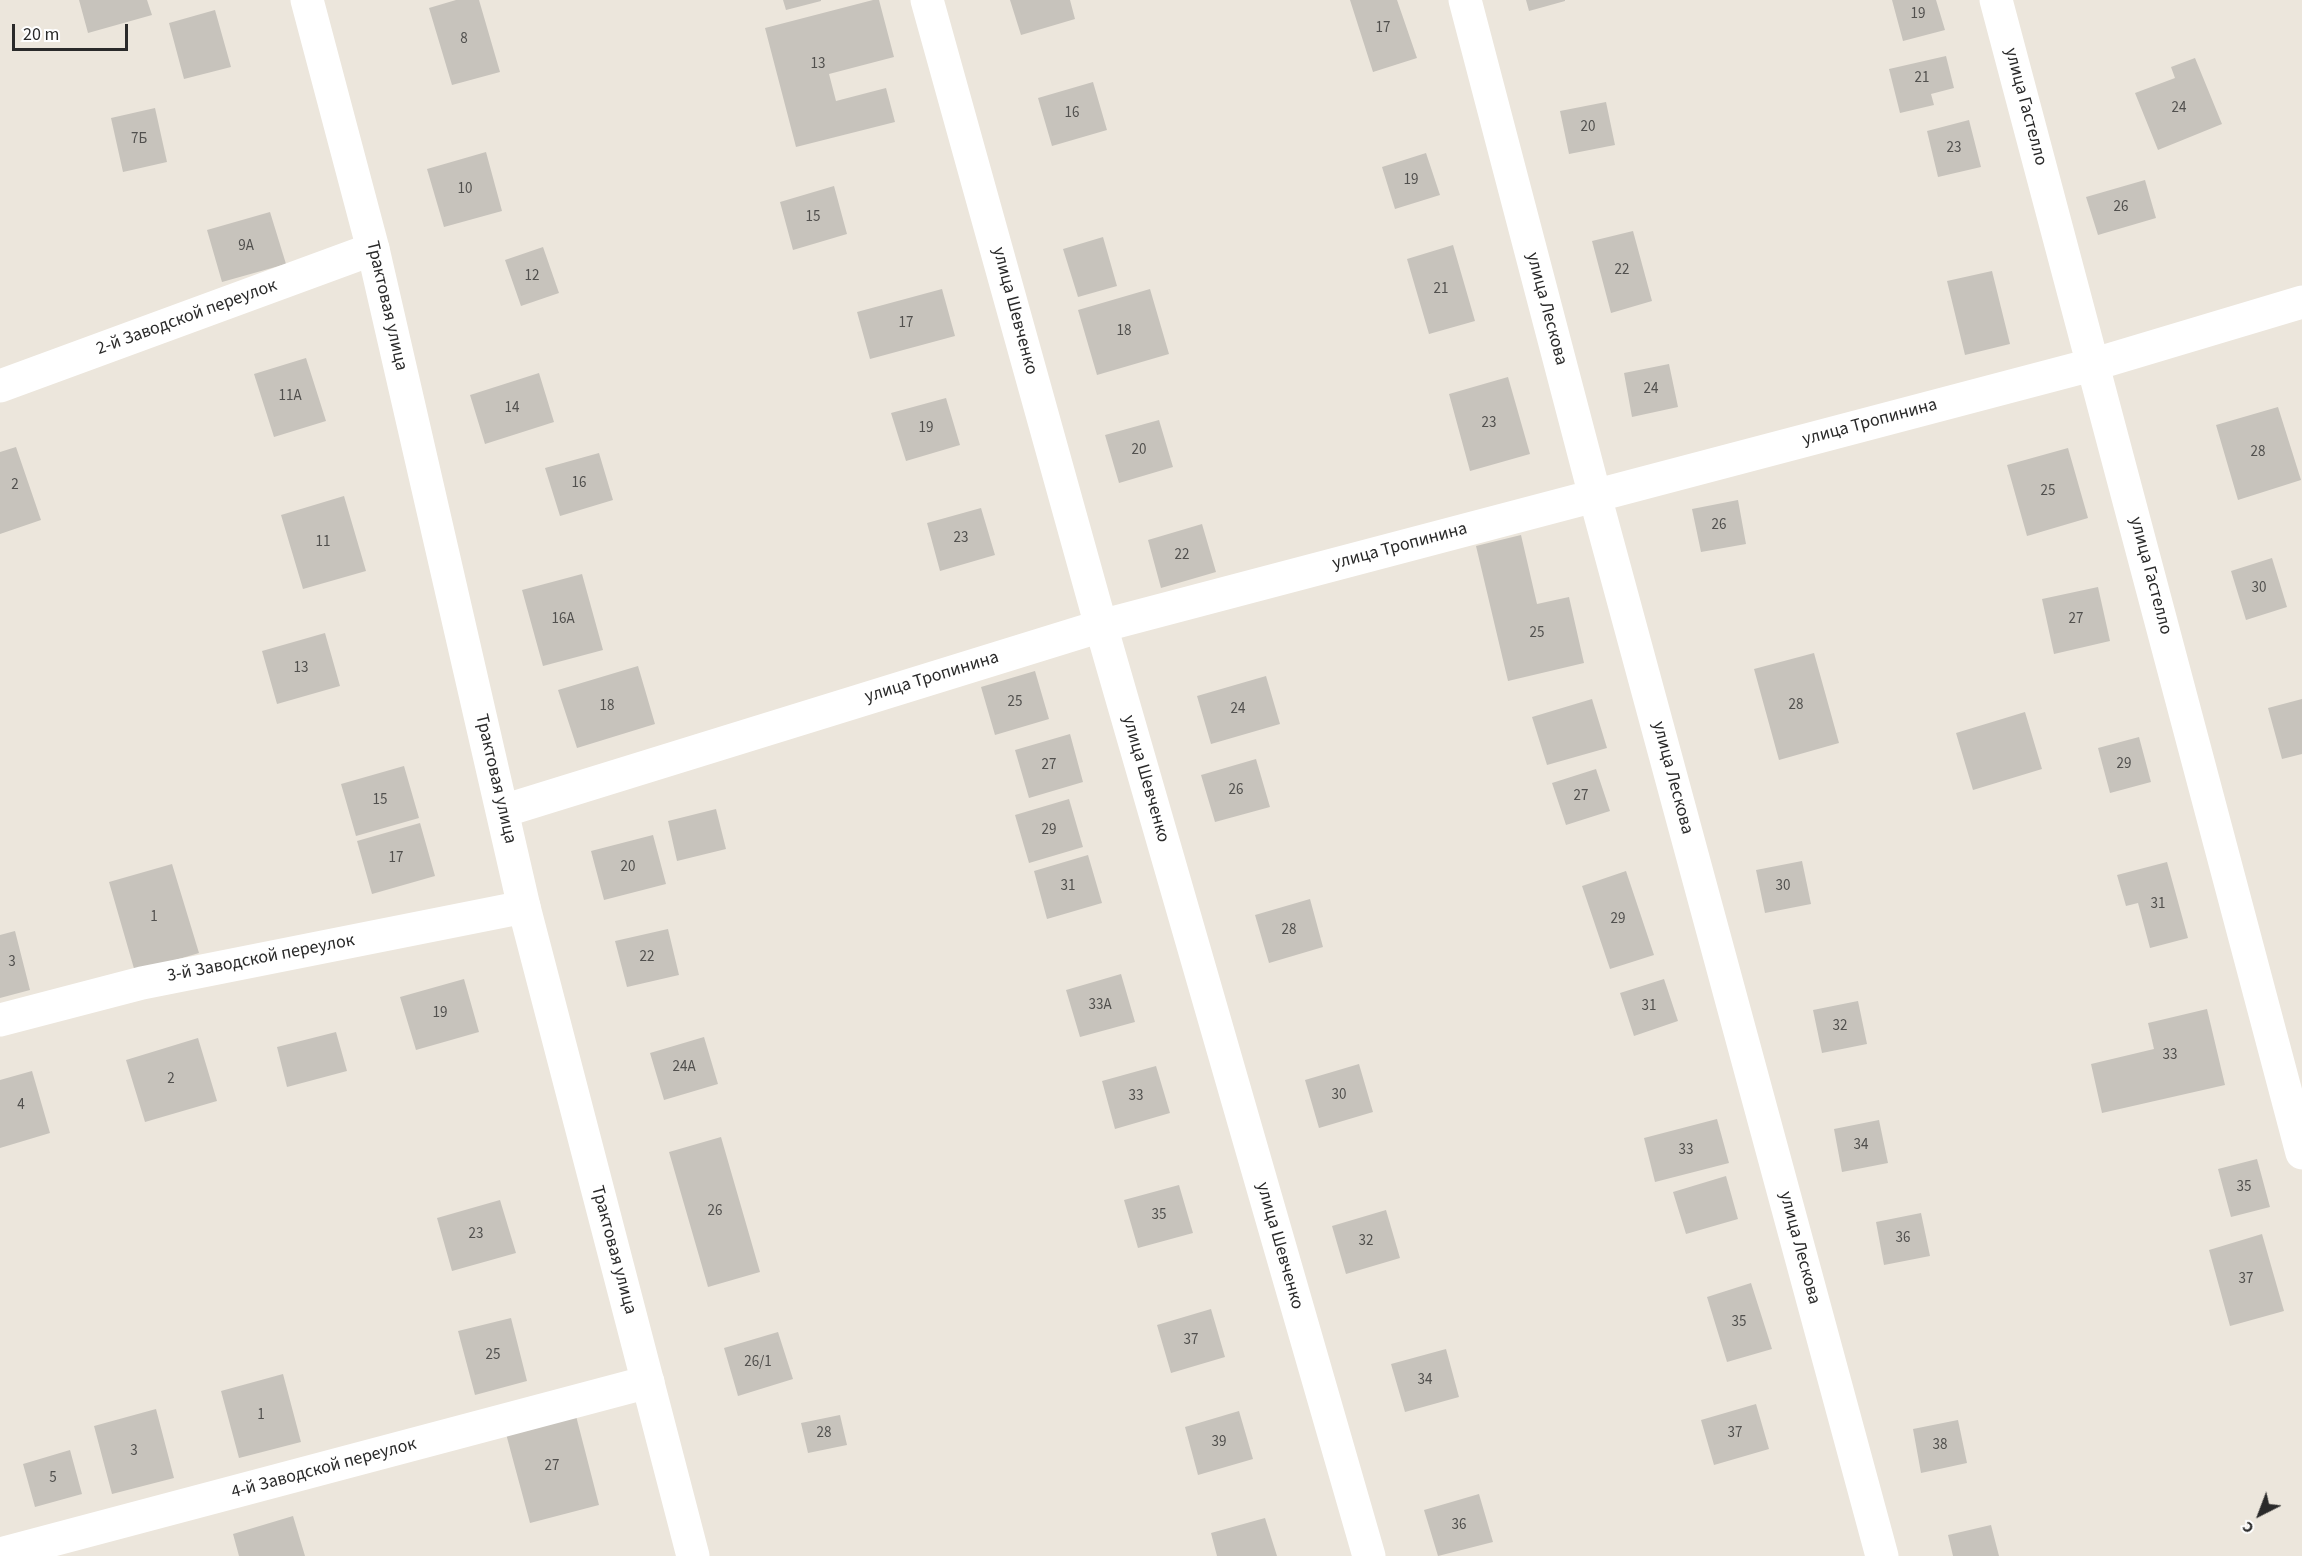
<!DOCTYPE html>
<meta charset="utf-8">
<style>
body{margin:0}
#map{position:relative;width:2302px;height:1556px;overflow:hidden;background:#ece6dc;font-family:"Source Sans 3",sans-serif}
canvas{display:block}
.north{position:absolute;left:2230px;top:1484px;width:60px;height:60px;-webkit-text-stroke:4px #fff;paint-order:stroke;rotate:222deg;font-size:16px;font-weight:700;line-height:24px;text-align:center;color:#2a2a2a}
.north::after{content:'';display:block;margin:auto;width:21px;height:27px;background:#2a2a2a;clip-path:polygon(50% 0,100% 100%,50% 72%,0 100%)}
.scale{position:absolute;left:12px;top:24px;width:116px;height:27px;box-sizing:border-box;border:3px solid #2a2a2a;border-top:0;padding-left:8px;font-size:18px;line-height:21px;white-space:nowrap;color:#2a2a2a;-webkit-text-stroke:4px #fff;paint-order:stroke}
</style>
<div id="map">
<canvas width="2302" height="1556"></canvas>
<div class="north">С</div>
<div class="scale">20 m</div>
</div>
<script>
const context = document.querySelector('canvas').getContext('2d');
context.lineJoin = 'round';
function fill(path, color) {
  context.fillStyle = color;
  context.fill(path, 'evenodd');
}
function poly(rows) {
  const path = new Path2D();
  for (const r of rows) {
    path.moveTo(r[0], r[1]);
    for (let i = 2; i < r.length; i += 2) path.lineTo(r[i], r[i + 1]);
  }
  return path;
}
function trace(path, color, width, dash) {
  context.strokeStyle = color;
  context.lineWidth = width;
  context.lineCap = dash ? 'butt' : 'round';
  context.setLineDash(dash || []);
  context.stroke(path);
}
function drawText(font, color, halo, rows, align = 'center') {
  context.font = font + ' "Source Sans 3",sans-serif';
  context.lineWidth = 4.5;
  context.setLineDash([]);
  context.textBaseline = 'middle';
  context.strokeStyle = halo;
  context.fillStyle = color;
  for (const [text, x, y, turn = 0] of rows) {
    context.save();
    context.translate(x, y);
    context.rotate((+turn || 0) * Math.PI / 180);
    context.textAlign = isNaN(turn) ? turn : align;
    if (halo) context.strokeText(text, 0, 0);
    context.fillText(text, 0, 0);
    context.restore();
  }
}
fill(poly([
 [79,0,147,0,152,15,88,33],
 [456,0,479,0,500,72,452,85,429,8],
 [783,0,821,0,821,1,786,10],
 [873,0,879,0,894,57,829,74,836,101,886,88,895,122,796,147,765,28],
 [1010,0,1070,0,1075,19,1021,35],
 [1350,0,1397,0,1417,58,1373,72],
 [1526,0,1565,0,1565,1,1529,11],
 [1892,0,1936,0,1945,30,1903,41],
 [215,10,231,67,184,79,169,23],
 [1946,56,1954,88,1931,94,1934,105,1900,113,1889,69],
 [2195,58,2222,124,2158,150,2135,93,2175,78,2171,67],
 [1093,82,1107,130,1052,146,1038,98],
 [1606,102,1615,145,1569,154,1560,111],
 [155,108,167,162,123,172,111,118],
 [1969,120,1981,167,1938,177,1927,131],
 [486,152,502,211,444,227,427,169],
 [1426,153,1440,195,1395,209,1382,167],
 [2145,180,2156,218,2098,235,2086,197],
 [834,186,847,234,793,250,780,202],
 [270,212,286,264,222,282,207,230],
 [1633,231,1652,301,1611,313,1592,241],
 [1103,237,1117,286,1078,297,1063,249],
 [1453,245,1475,321,1429,334,1407,259],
 [543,247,559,293,521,306,505,260],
 [1992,271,2010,344,1965,355,1947,281],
 [942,289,955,336,870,359,857,312],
 [1150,289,1169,354,1097,375,1078,310],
 [306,358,326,421,274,437,254,374],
 [1669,364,1678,407,1632,417,1624,373],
 [539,373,554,422,485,444,470,395],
 [1508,377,1530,454,1470,471,1449,394],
 [946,398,960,445,906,461,891,413],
 [2278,407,2301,480,2238,500,2216,425],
 [1159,420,1173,467,1119,483,1105,435],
 [16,447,41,520,0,534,0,452],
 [2068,448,2088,518,2027,536,2007,465],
 [599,453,613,500,560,516,545,468],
 [344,496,366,571,303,589,281,515],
 [1738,500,1746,544,1701,552,1692,509],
 [981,508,995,555,940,571,927,523],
 [1202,524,1216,572,1161,588,1148,540],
 [1521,535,1537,604,1569,597,1584,663,1508,681,1476,546],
 [2272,558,2287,607,2246,620,2231,571],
 [582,574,603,650,543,666,522,590],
 [2098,587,2110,641,2054,654,2042,599],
 [325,633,340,686,277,704,262,651],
 [1814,653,1839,743,1779,760,1754,669],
 [638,666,655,724,577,748,558,690],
 [1035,671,1049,719,995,735,981,687],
 [1266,676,1280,724,1211,744,1197,696],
 [1592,699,1607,748,1547,765,1532,717],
 [2302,699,2302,754,2282,759,2268,708],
 [2025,712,2042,769,1973,790,1956,733],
 [1070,734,1083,782,1029,798,1015,750],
 [2139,737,2151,782,2110,793,2098,748],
 [1256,759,1270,807,1215,822,1201,775],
 [404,766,419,818,356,836,341,784],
 [1596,769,1610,811,1566,825,1552,783],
 [1069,799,1083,847,1029,863,1015,815],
 [716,809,726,849,677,861,668,821],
 [420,823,435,876,372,894,357,841],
 [653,835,666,884,604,900,591,851],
 [1088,855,1102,903,1047,919,1034,871],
 [1802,861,1811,904,1765,913,1756,870],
 [2167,862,2188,938,2150,948,2138,903,2126,906,2117,875],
 [172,864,199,953,135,972,109,882],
 [1626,871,1654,955,1610,969,1582,886],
 [1310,899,1323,947,1269,963,1255,915],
 [668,929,679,975,627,987,615,941],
 [15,931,30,990,0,998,0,935],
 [1121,974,1135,1022,1080,1037,1066,990],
 [464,979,479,1032,416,1050,400,997],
 [1664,979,1678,1021,1634,1036,1620,993],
 [1858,1001,1867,1044,1822,1053,1813,1010],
 [2207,1009,2225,1085,2102,1113,2091,1064,2154,1049,2148,1023],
 [336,1032,347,1071,287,1087,277,1047],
 [704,1037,718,1084,664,1100,650,1053],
 [198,1038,217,1101,145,1122,126,1060],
 [1359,1064,1373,1112,1319,1128,1305,1080],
 [1156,1066,1170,1113,1115,1129,1102,1081],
 [32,1071,50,1133,0,1148,0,1080],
 [1717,1119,1729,1163,1655,1182,1644,1138],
 [1879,1120,1888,1163,1842,1172,1834,1129],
 [721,1137,760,1272,708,1287,669,1152],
 [2257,1159,2270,1207,2231,1217,2218,1169],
 [1726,1176,1738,1219,1686,1234,1673,1192],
 [1179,1185,1193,1233,1138,1248,1124,1200],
 [500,1200,516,1253,452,1271,437,1218],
 [1386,1210,1400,1258,1346,1274,1332,1226],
 [1921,1213,1930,1256,1884,1265,1876,1222],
 [2262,1234,2284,1311,2230,1326,2209,1250],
 [1751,1283,1772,1349,1727,1362,1707,1297],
 [1211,1309,1225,1357,1171,1373,1157,1325],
 [511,1318,527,1381,475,1395,458,1331],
 [778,1332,793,1379,738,1396,724,1348],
 [1446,1349,1459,1397,1405,1412,1391,1364],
 [283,1374,301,1442,239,1458,221,1391],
 [1756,1404,1769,1449,1714,1465,1701,1420],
 [156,1409,174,1478,112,1494,94,1426],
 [1239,1411,1253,1459,1198,1475,1185,1427],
 [575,1412,599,1505,530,1523,505,1430],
 [840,1415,847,1445,808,1453,801,1423],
 [1958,1420,1967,1463,1921,1473,1913,1429],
 [70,1450,82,1494,35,1507,23,1464],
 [1479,1494,1493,1542,1438,1556,1424,1510],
 [293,1516,305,1556,239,1556,233,1534],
 [1265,1518,1277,1556,1217,1556,1211,1533],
 [1991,1525,1999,1556,1953,1556,1948,1535]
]), '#c7c3bc');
trace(poly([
 [927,0,1101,626,1369,1556],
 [1465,0,1595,496,1882,1556],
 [1996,0,2302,1153],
 [0,386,373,249],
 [503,811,1101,626,2095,364,2302,302],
 [0,1020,142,983,524,907],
 [0,1554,648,1382]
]), '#fff', 33);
trace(poly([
 [307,0,373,249,524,907,693,1556]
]), '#fff', 33);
drawText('15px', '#51504e', null, [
 ["19",1918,15],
 ["17",1383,29],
 ["8",464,40],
 ["13",818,65],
 ["21",1922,79],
 ["24",2179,109],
 ["16",1072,114],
 ["20",1588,128],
 ["7Б",139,140],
 ["23",1954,149],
 ["19",1411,181],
 ["10",465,190],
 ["26",2121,208],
 ["15",813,218],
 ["9А",246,247],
 ["22",1622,271],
 ["12",532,277],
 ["21",1441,290],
 ["17",906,324],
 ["18",1124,332],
 ["24",1651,390],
 ["11А",290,397],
 ["14",512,409],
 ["23",1489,424],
 ["19",926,429],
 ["20",1139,451],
 ["28",2258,453],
 ["16",579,484],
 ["2",15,486],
 ["25",2048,492],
 ["26",1719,526],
 ["23",961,539],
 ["11",323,543],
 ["22",1182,556],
 ["30",2259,589],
 ["16А",563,620],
 ["27",2076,620],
 ["25",1537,634],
 ["13",301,669],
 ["25",1015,703],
 ["28",1796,706],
 ["18",607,707],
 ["24",1238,710],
 ["29",2124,765],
 ["27",1049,766],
 ["26",1236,791],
 ["27",1581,797],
 ["15",380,801],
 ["29",1049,831],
 ["17",396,859],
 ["20",628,868],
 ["31",1068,887],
 ["30",1783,887],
 ["31",2158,905],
 ["1",154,918],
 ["29",1618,920],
 ["28",1289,931],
 ["22",647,958],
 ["3",12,963],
 ["33А",1100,1006],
 ["31",1649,1007],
 ["19",440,1014],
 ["32",1840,1027],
 ["33",2170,1056],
 ["24А",684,1068],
 ["2",171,1080],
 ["30",1339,1096],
 ["33",1136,1097],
 ["4",21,1106],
 ["34",1861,1146],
 ["33",1686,1151],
 ["35",2244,1188],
 ["26",715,1212],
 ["35",1159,1216],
 ["23",476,1235],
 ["36",1903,1239],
 ["32",1366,1242],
 ["37",2246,1280],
 ["35",1739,1323],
 ["37",1191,1341],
 ["25",493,1356],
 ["26/1",758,1363],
 ["34",1425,1381],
 ["1",261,1416],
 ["28",824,1434],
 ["37",1735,1434],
 ["39",1219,1443],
 ["38",1940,1446],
 ["3",134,1452],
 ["27",552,1467],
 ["5",53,1479],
 ["36",1459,1526]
]);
drawText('18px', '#2a2a2a', '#fff', [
 ["улица Гастелло",2025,107,75],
 ["Трактовая улица",386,306,77],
 ["улица Лескова",1546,309,75],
 ["улица Шевченко",1014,311,75],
 ["2-й Заводской переулок",187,318,-20],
 ["улица Тропинина",1870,423,-15],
 ["улица Тропинина",1400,547,-15],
 ["улица Гастелло",2150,576,75],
 ["улица Тропинина",932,678,-17],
 ["улица Лескова",1672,778,75],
 ["Трактовая улица",495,779,77],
 ["улица Шевченко",1145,779,74],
 ["3-й Заводской переулок",261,959,-11],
 ["улица Шевченко",1279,1246,74],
 ["улица Лескова",1799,1248,75],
 ["Трактовая улица",613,1250,75],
 ["4-й Заводской переулок",324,1469,-15]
]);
</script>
